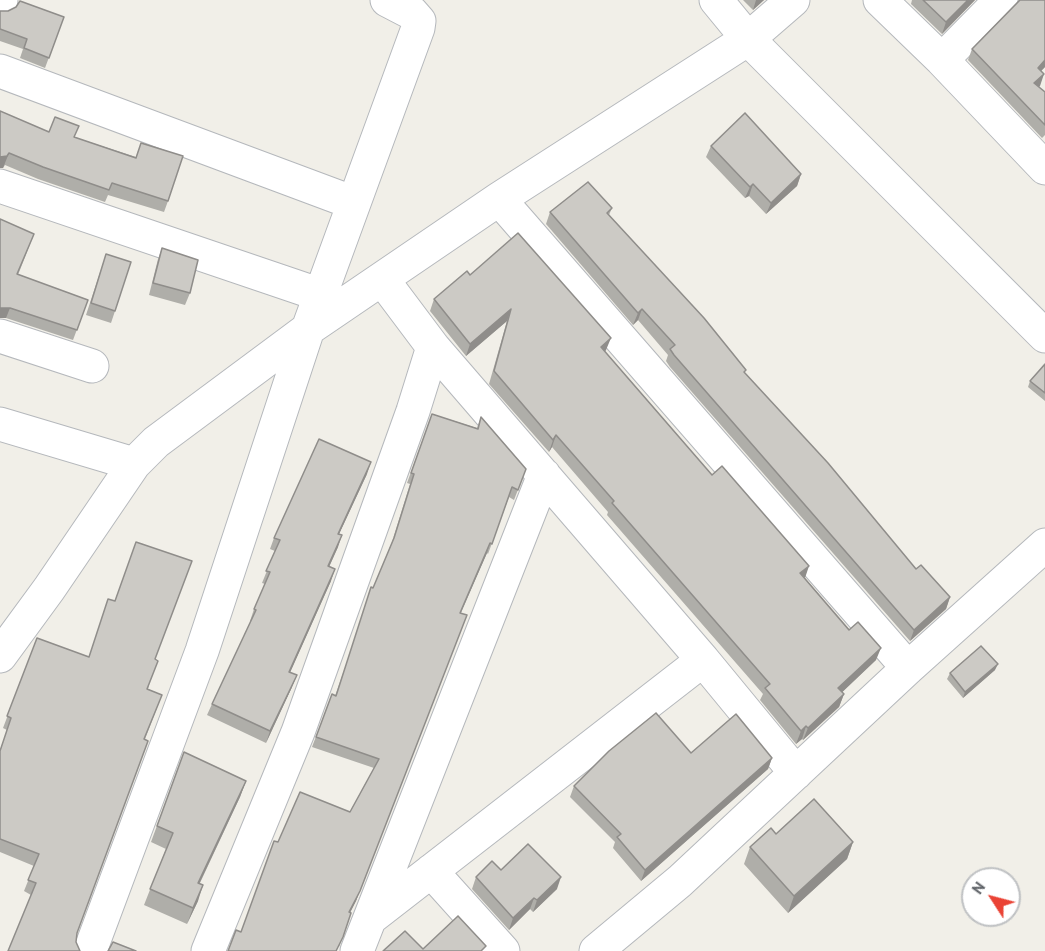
<!DOCTYPE html>
<style>
body{margin:0}
#map{position:relative;width:1045px;height:951px;overflow:hidden;background:#f1efe8;font-family:"PT Sans",sans-serif}
canvas{display:block}
.north{position:absolute;left:961px;top:867px;width:60px;height:60px;box-sizing:border-box;background:#fff;border:2px solid #bfc1c3;border-radius:50%;rotate:306deg;font-size:16px;font-weight:700;line-height:24px;text-align:center;color:#5f6368}
.north::after{content:'';display:block;margin:auto;width:21px;height:27px;background:#ea4335;clip-path:polygon(50% 0,100% 100%,50% 72%,0 100%)}
</style>
<div id="map">
<canvas width="1045" height="951"></canvas>
<div class="north">N</div>
</div>
<script>
const context = document.querySelector('canvas').getContext('2d');
context.lineJoin = 'round';
function poly(rows) {
  const path = new Path2D();
  for (const r of rows) {
    path.moveTo(r[0], r[1]);
    for (let i = 2; i < r.length; i += 2) path.lineTo(r[i], r[i + 1]);
  }
  return path;
}
function trace(path, color, width, dash) {
  context.strokeStyle = color;
  context.lineWidth = width;
  context.lineCap = dash ? 'butt' : 'round';
  context.setLineDash(dash || []);
  context.stroke(path);
}
function fill(path, color) {
  context.fillStyle = color;
  context.fill(path, 'evenodd');
}
const minor = poly([
 [716,0,748,39,1045,336],
 [880,0,942,60,1001,0],
 [0,3,1,0],
 [942,60,1045,168],
 [0,71,354,203],
 [0,186,321,295],
 [499,199,908,668],
 [382,279,433,347,703,660,796,773],
 [0,336,92,366],
 [0,424,134,464],
 [0,656,49,589,134,464,156,442,308,329,499,199,748,39,793,0],
 [431,871,503,951],
 [372,917,703,660],
 [90,951,202,651,308,329,418,28,419,21,412,13,387,0],
 [208,951,298,732,413,411,433,347],
 [357,951,544,475],
 [596,951,680,881,908,668,1045,545]
]);
trace(minor, '#b5b8bc', 35);
trace(minor, '#fff', 33);
fill(poly([
 [743,0,764,0,753,10],
 [912,0,975,0,942,34,911,4],
 [1019,0,1045,0,1045,67,1041,71,1040,86,1038,87,1045,92,1045,135,1042,138,968,60,972,49],
 [0,11,64,17,45,68,20,58,23,49,0,41],
 [0,111,49,132,79,126,74,137,136,157,141,143,168,201,164,212,108,195,105,202,38,179,5,165,3,168],
 [711,146,801,174,797,186,766,214,749,196,745,198,706,157],
 [612,208,609,215,745,373,916,569,950,597,946,609,910,641,670,367,666,361,668,355,638,320,633,325,546,224,550,212],
 [0,219,34,234,18,275,88,300,73,340,6,318,0,318],
 [162,248,190,293,185,305,149,295,158,259],
 [106,254,115,311,111,323,86,315],
 [470,275,606,350,605,352,712,475,805,578,876,660,842,692,844,694,839,707,803,740,802,739,796,744,760,700,763,694,607,515,608,512,552,447,549,452,489,384,507,321,466,356,430,311,434,299],
 [1045,364,1045,401,1028,387,1030,381],
 [432,414,477,428,481,417,526,469,514,500,509,497,488,554,487,553,461,613,356,901,350,913,339,947,241,932,278,842,350,812,374,768,312,747,332,694,335,696,373,588,392,542,410,484,407,483],
 [367,474,339,534,338,547,329,567,331,581,290,672,292,687,266,743,207,715,212,704,251,621,250,621,254,609,265,584,262,583,275,551,270,549,274,538],
 [37,638,89,657,155,659,148,689,162,695,145,739,31,895,24,891,34,866,0,852,0,750,7,730,3,728],
 [995,670,963,698,947,679,950,673],
 [184,752,246,781,240,797,200,883,198,901,187,924,144,905,166,849,151,842],
 [691,753,772,758,768,769,641,881,613,848,615,842,570,797,574,786],
 [776,834,853,842,847,859,788,913,744,864,750,847],
 [501,870,557,889,533,912,530,909,509,930,472,889,476,877]
]), '#afaea9');
fill(poly([
 [756,0,764,0,753,10],
 [968,0,975,0,942,34,946,22],
 [1045,60,1045,67,1033,79,1038,68],
 [1044,74,1040,86,1030,95,1034,83],
 [9,153,3,168,0,168,0,157],
 [801,174,797,186,766,214,771,203],
 [753,184,749,196,745,198,750,187],
 [0,308,10,308,6,318,0,318],
 [511,309,507,321,466,356,470,344],
 [642,309,638,320,633,325,638,313],
 [611,338,606,350,597,359,601,347],
 [556,435,552,447,549,452,553,440],
 [371,462,367,474,334,545,338,534],
 [342,535,338,547,324,578,328,566],
 [490,543,487,553,456,623,460,613],
 [809,566,805,578,800,573],
 [335,569,331,581,285,684,289,672],
 [950,597,946,609,910,641,914,630],
 [467,615,356,901,345,922],
 [881,648,876,660,834,700,838,688],
 [998,664,995,670,963,698,965,692],
 [297,675,292,687,266,743,270,731],
 [844,694,839,707,803,740,808,728],
 [806,726,802,739,796,744,801,731],
 [772,758,768,769,641,881,645,870],
 [246,781,240,797,192,899,198,883],
 [853,842,847,859,788,913,794,896],
 [561,877,557,889,533,912,537,900],
 [203,885,198,901,187,924,193,908],
 [534,898,530,909,509,930,513,918]
]), '#8f8d8a');
const building = poly([
 [923,0,968,0,946,22,923,0],
 [1020,0,1045,0,1045,60,1038,68,1044,74,1034,83,1045,92,1045,125,972,49,1020,0],
 [20,1,64,17,49,58,24,48,27,39,0,29,0,11,8,11,16,7,20,1],
 [0,111,49,132,55,117,79,126,74,137,136,158,141,143,183,156,168,201,112,183,109,190,43,167,9,153,7,156,0,157,0,111],
 [745,113,801,174,771,203,753,184,750,187,711,146,745,113],
 [588,182,612,208,607,213,704,318,746,370,744,372,828,463,916,569,921,565,950,597,914,630,674,355,670,349,675,345,642,309,638,313,550,212,588,182],
 [0,219,34,234,17,274,88,300,77,330,10,308,0,308,0,219],
 [518,233,611,338,601,347,712,475,722,466,809,566,800,573,849,630,858,622,881,648,838,688,844,694,808,728,806,726,801,731,765,688,770,684,612,503,614,501,556,435,553,440,494,371,511,309,470,344,434,299,467,271,470,275,518,233],
 [162,248,198,260,190,293,153,283,162,248],
 [106,254,131,262,115,311,91,303,106,254],
 [1045,364,1045,393,1030,381,1045,364],
 [432,414,478,429,481,417,526,469,518,490,512,487,492,544,490,543,460,613,467,615,360,891,349,912,351,913,343,937,336,951,228,951,236,930,241,932,274,841,278,842,300,792,350,812,379,759,316,737,332,694,336,696,371,587,373,588,394,538,414,474,411,473,432,414],
 [319,439,371,462,338,534,342,535,328,566,335,569,289,672,297,675,270,731,212,704,256,610,254,609,270,572,266,571,280,540,274,538,319,439],
 [136,542,192,561,155,659,158,661,147,689,162,695,144,739,148,741,77,933,76,942,80,951,8,951,36,883,28,880,39,854,0,839,0,751,11,718,7,716,37,638,89,657,108,599,115,601,136,542],
 [981,646,998,664,965,692,950,673,981,646],
 [656,713,691,753,736,714,772,758,645,870,617,837,621,834,574,786,609,751,656,713],
 [184,752,246,781,198,883,203,885,193,908,150,889,173,833,157,826,184,752],
 [814,799,853,842,794,896,750,847,771,828,776,834,814,799],
 [528,844,561,877,537,900,534,898,513,918,476,877,492,861,501,870,528,844],
 [458,916,486,946,481,951,383,951,405,931,423,949,458,916],
 [113,942,136,951,108,951,113,942]
]);
fill(building, '#cccac5');
trace(building, '#8f8d8a', 1.5);
</script>
